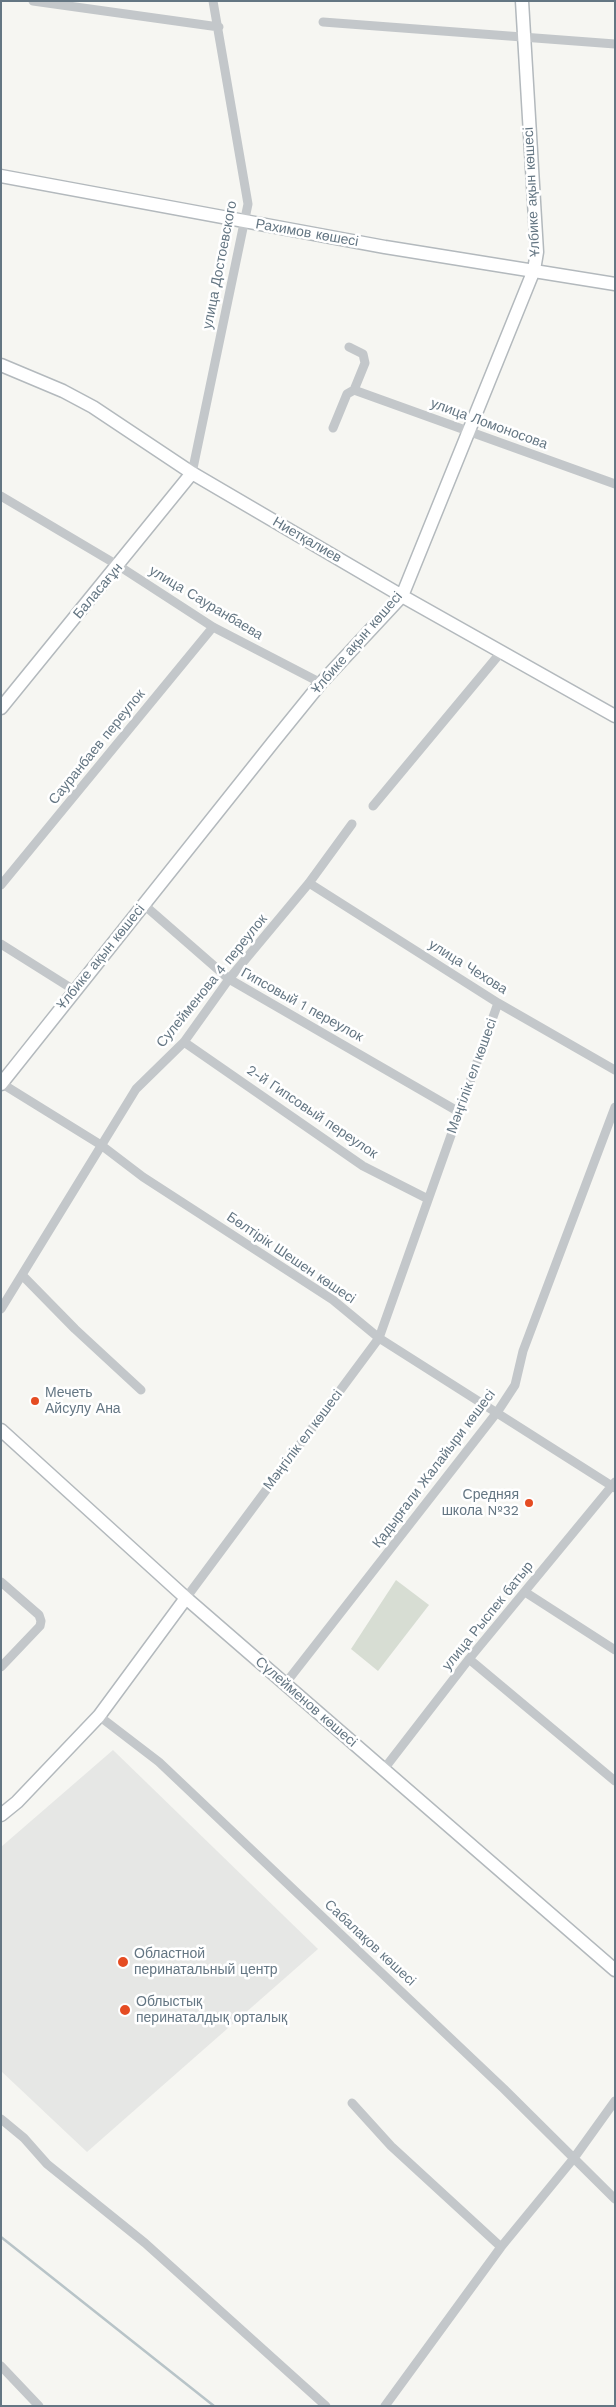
<!DOCTYPE html>
<meta charset="utf-8">
<style>
body{margin:0}
#map{position:relative;width:616px;height:2407px;overflow:hidden;background:#f6f6f2;font-family:"Work Sans",sans-serif}
canvas{display:block}
.frame{position:absolute;inset:0;border:2px solid #647683;pointer-events:none}
</style>
<div id="map">
<canvas width="616" height="2407"></canvas>
<div class="frame"></div>
</div>
<script>
const context = document.querySelector('canvas').getContext('2d');
context.lineJoin = 'round';
function fill(path, color) {
  context.fillStyle = color;
  context.fill(path, 'evenodd');
}
function poly(rows) {
  const path = new Path2D();
  for (const r of rows) {
    path.moveTo(r[0], r[1]);
    for (let i = 2; i < r.length; i += 2) path.lineTo(r[i], r[i + 1]);
  }
  return path;
}
function trace(path, color, width, dash) {
  context.strokeStyle = color;
  context.lineWidth = width;
  context.lineCap = dash ? 'butt' : 'round';
  context.setLineDash(dash || []);
  context.stroke(path);
}
function drawText(font, color, halo, rows, align = 'center') {
  context.font = font + ' "Work Sans",sans-serif';
  context.lineWidth = 5;
  context.setLineDash([]);
  context.textBaseline = 'middle';
  context.strokeStyle = halo;
  context.fillStyle = color;
  for (const [text, x, y, turn = 0] of rows) {
    context.save();
    context.translate(x, y);
    context.rotate((+turn || 0) * Math.PI / 180);
    context.textAlign = isNaN(turn) ? turn : align;
    if (halo) context.strokeText(text, 0, 0);
    context.fillText(text, 0, 0);
    context.restore();
  }
}
fill(poly([
 [113,1750,318,1949,87,2152,1,2071,1,1847]
]), '#e6e7e5');
fill(poly([
 [396,1580,429,1605,378,1671,351,1649]
]), '#d7ddd3');
trace(poly([
 [1,2237,214,2406]
]), '#b8c4c8', 2.5);
const secondary = poly([
 [1,176,385,247,615,284],
 [1,365,63,391,93,407,192,473,402,596,615,716],
 [1,708,192,473],
 [1,1084,274,741,321,683,402,596,534,270,537,252,522,1],
 [1,1430,186,1598,615,1970],
 [1,1815,17,1802,99,1716,186,1598]
]);
trace(secondary, '#b3b9bd', 15);
trace(poly([
 [33,1,219,27],
 [323,22,615,44],
 [349,347,363,354,365,363,354,390],
 [333,428,347,394,354,390,615,484],
 [192,473,248,204,213,1],
 [1,496,119,566,213,627,321,683],
 [373,806,502,651],
 [309,883,498,1003,615,1070],
 [1,885,213,627],
 [143,904,229,979,459,1112],
 [1,944,74,990],
 [184,1042,363,1166,428,1199],
 [1,1083,101,1145,143,1177,333,1300,379,1338,615,1488],
 [23,1276,75,1329,141,1390],
 [1,1309,136,1089,184,1042,229,979,309,883,352,824],
 [1,1582,39,1615,41,1621,40,1626,1,1667],
 [525,1592,615,1650],
 [186,1598,379,1338,498,1003],
 [469,1659,615,1781],
 [285,1684,498,1411,515,1385,523,1351,615,1107],
 [99,1716,159,1762,504,2089,615,2199],
 [384,1769,469,1659,615,1482],
 [352,2103,391,2146,501,2247],
 [1,2119,24,2138,47,2164,145,2243,326,2406],
 [1,2366,39,2406],
 [385,2406,501,2247,574,2158,615,2101]
]), '#c3c7ca', 9);
trace(secondary, '#fff', 12);
for (const [x, y, r, color] of [
 [35,1401,5,"#e54c22"],
 [529,1503,5,"#e54c22"],
 [123,1962,6,"#e54c22"],
 [125,2010,6,"#e54c22"]
]) {
  const dot = new Path2D();
  dot.arc(x, y, r, 0, 2 * Math.PI);
  context.fillStyle = color;
  context.fill(dot);
  trace(dot, '#fff', 2);
}
drawText('14px', '#647683', '#fff', [
 ["Ұлбике ақын көшесі",532,192,-93],
 ["Рахимов көшесі",307,233,10],
 ["улица Достоевского",220,265,-79],
 ["улица Ломоносова",489,424,20],
 ["Ниетқалиев",307,540,30],
 ["Баласағұн",98,591,-50],
 ["улица Сауранбаева",206,603,31],
 ["Ұлбике ақын көшесі",357,643,-49],
 ["Сауранбаев переулок",97,747,-51],
 ["Ұлбике ақын көшесі",101,957,-51],
 ["улица Чехова",468,967,32],
 ["Сулейменова 4 переулок",212,981,-51],
 ["Гипсовый 1 переулок",302,1005,29],
 ["Мәңгілік ел көшесі",472,1076,-70],
 ["2-й Гипсовый переулок",312,1112,34],
 ["Бөлтірік Шешен көшесі",291,1258,34],
 ["Мәңгілік ел көшесі",303,1440,-53],
 ["Қадырғали Жалайыри көшесі",434,1469,-53],
 ["улица Рыспек батыр",488,1616,-51],
 ["Сүлейменов көшесі",306,1702,41],
 ["Сабалақов көшесі",370,1943,43]
]);
drawText('14px', '#647683', '#fff', [
 ["Мечеть",45,1393],
 ["Айсулу Ана",45,1409],
 ["Средняя",519,1495,"right"],
 ["школа №32",519,1511,"right"],
 ["Областной",134,1954],
 ["перинатальный центр",134,1970],
 ["Облыстық",136,2002],
 ["перинаталдық орталық",136,2018]
], 'left');
</script>
